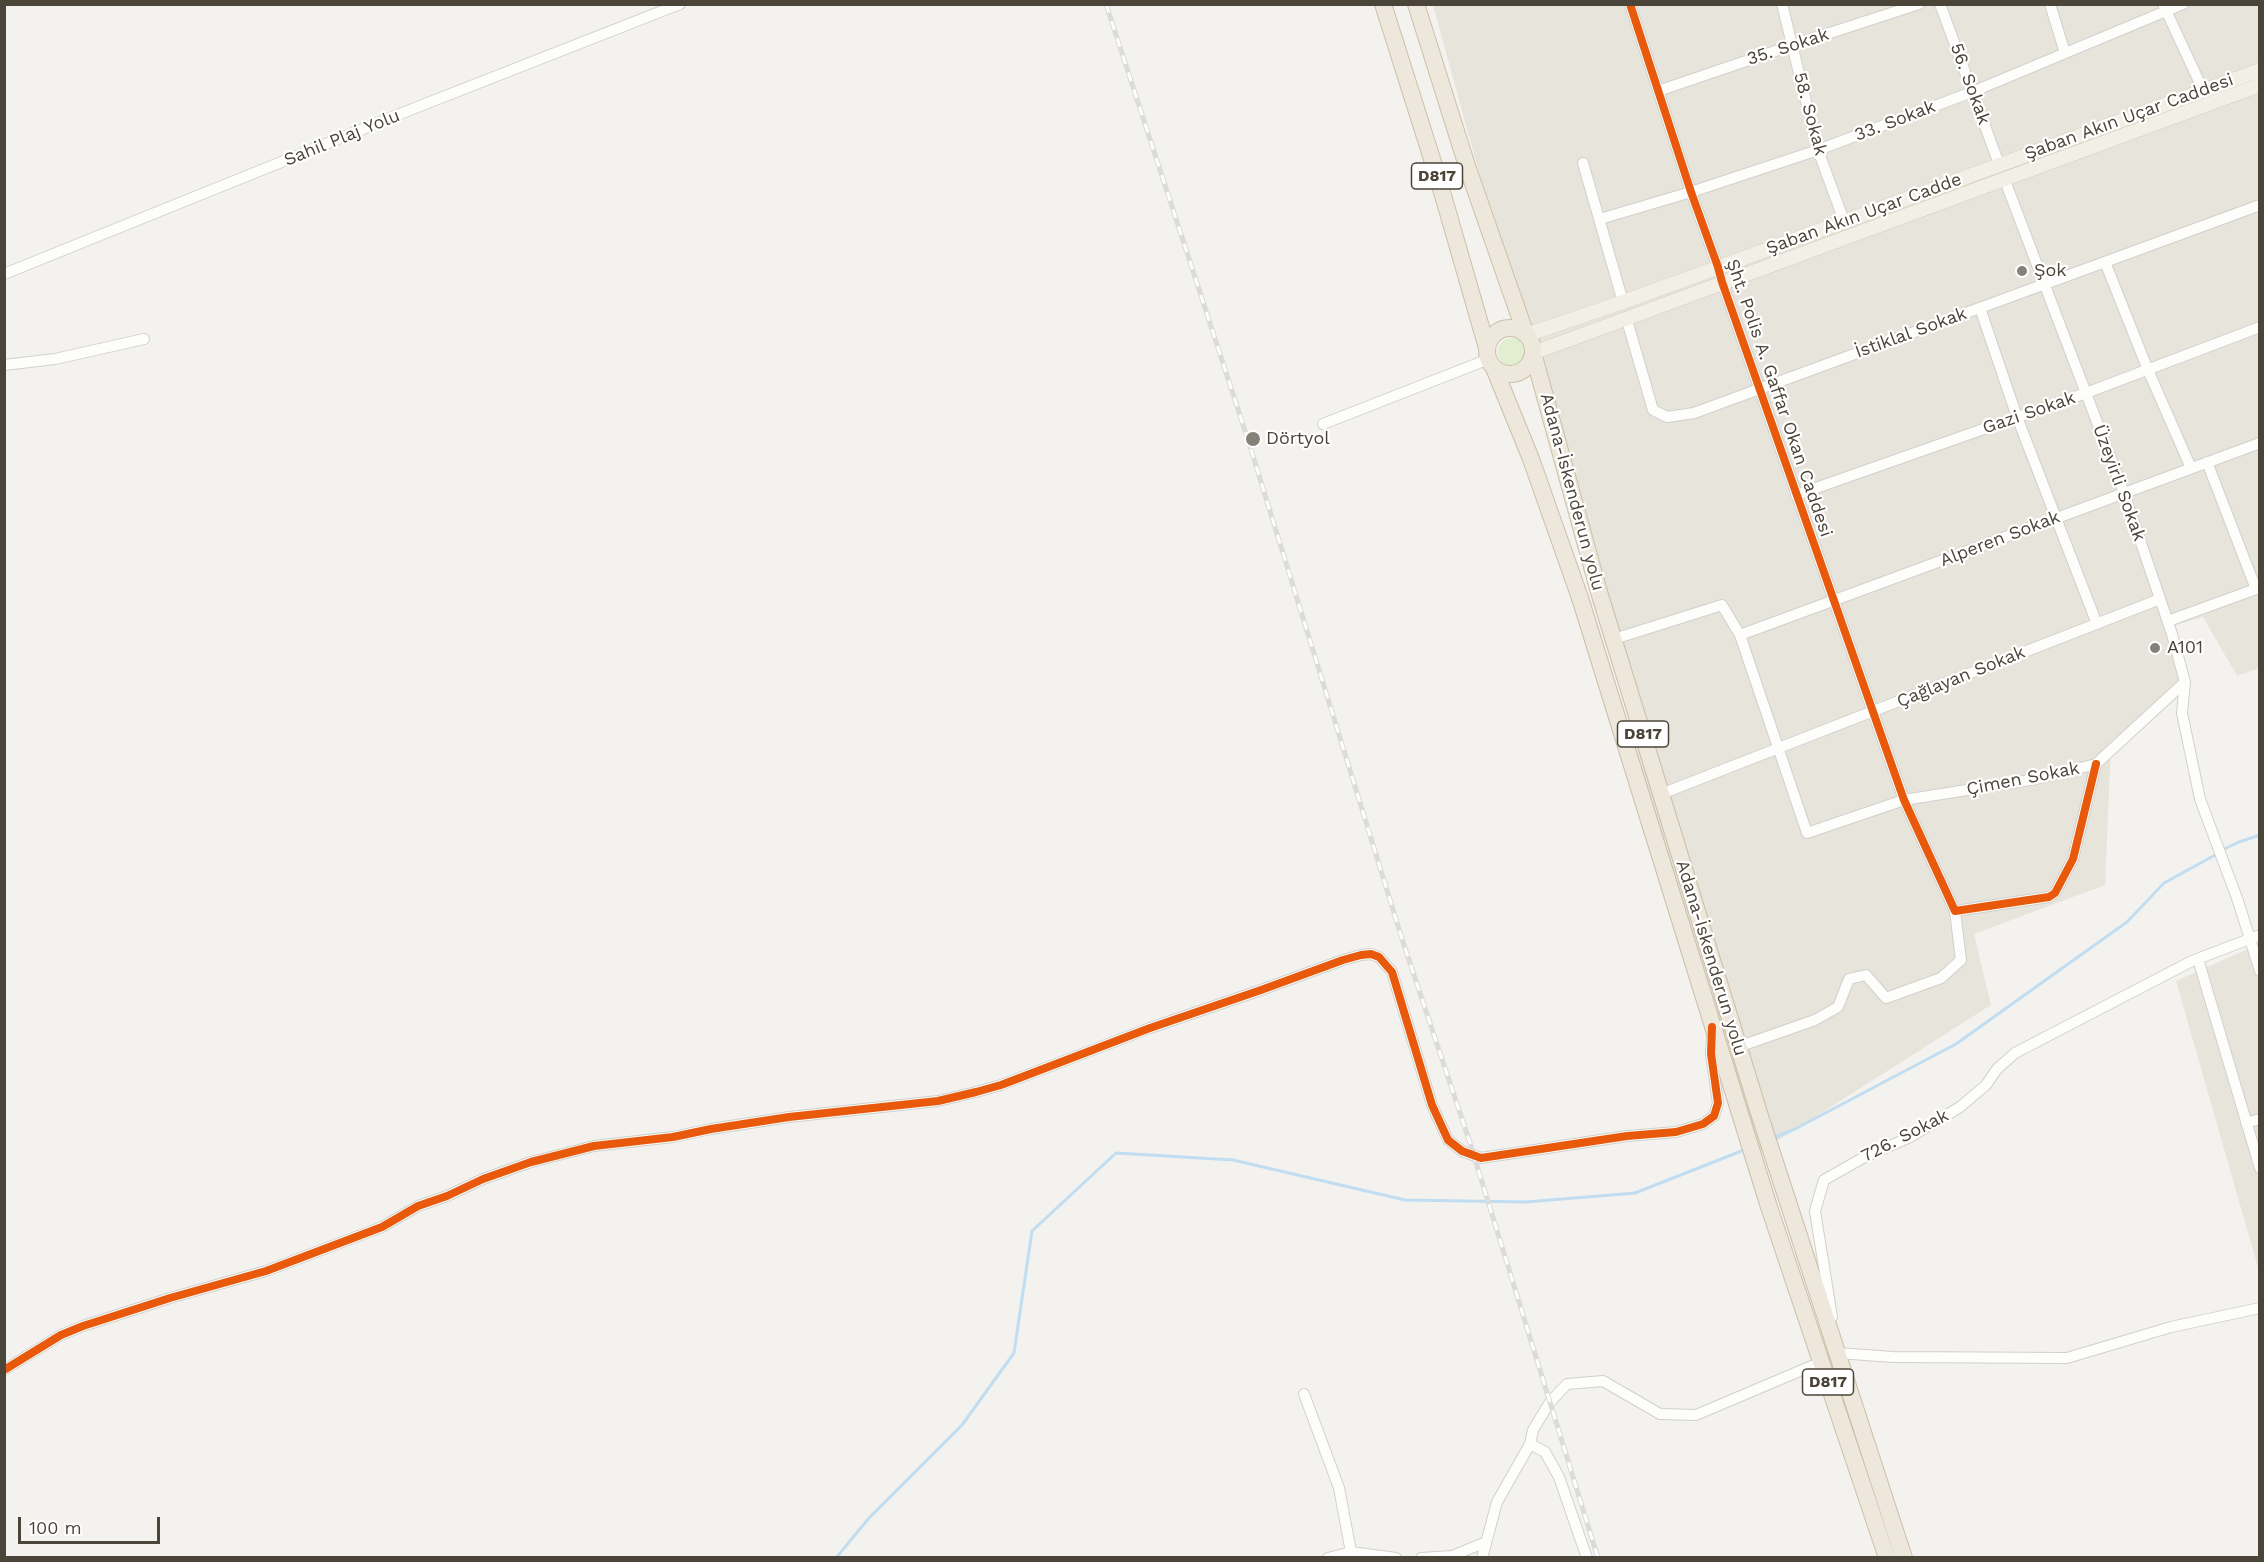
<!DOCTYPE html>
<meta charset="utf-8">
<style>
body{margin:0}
#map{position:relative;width:2264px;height:1562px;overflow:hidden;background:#f4f2ee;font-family:"Work Sans",sans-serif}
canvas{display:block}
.frame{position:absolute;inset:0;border:6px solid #4b4439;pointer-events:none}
.scale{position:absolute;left:18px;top:1517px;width:142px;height:27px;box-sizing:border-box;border:3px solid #4b4439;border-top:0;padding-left:8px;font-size:18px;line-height:21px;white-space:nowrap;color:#4b4439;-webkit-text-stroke:4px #fff;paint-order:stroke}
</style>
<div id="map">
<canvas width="2264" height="1562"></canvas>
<div class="frame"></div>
<div class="scale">100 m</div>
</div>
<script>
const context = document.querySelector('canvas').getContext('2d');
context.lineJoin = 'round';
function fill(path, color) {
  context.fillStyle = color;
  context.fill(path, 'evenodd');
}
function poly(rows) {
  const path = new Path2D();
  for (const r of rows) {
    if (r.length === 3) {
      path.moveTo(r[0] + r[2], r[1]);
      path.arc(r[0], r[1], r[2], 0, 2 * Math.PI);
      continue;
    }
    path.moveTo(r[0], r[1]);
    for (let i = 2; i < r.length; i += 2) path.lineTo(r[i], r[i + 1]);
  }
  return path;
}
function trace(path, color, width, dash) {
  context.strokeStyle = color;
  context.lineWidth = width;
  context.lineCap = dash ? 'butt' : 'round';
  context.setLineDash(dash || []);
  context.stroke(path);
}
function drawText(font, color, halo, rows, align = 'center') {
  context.font = font + ' "Work Sans",sans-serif';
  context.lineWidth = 4.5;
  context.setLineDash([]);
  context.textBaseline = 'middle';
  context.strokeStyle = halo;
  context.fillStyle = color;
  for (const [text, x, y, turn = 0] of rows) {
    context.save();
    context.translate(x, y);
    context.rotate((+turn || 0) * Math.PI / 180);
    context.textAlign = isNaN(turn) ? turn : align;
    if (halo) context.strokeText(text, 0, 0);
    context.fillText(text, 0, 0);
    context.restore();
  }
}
fill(poly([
 [1433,5,2259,5,2259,668,2237,676,2203,617,2169,627,2184,690,2111,745,2105,885,1974,934,1991,1005,1749,1159],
 [2259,944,2259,1271,2176,981]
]), '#e7e4dc');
fill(poly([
 [1512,352,14]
]), '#e1eecf');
trace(poly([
 [2222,850,2239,842,2260,835],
 [1773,1138,1795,1129,1956,1044,2127,922,2164,883,2217,854],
 [836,1558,869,1518,962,1425,1014,1353,1032,1231,1116,1153,1233,1160,1405,1200,1526,1202,1635,1193,1744,1150]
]), '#c0ddf1', 3);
const minor = poly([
 [1630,4,1691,192,1718,267,1722,282,1904,800,1955,911,2049,897,2055,893,2073,859,2096,764],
 [1782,4,1818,150,1844,221],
 [1940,4,1999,164],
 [2050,4,2065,53],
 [2163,4,2203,90],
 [1658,91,1793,45,1919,4],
 [1583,163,1623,302],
 [2004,178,2124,493,2172,634,2185,682,2182,713,2200,799,2238,901,2260,971],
 [1600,219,1691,192,1818,150,1972,92,2183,4],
 [2105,262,2148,370,2191,468],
 [4,274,415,108,680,4],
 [1980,308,2017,417,2097,624],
 [1626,317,1653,410,1667,417,1694,413,2260,205],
 [4,365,55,359,144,339],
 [1323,424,1489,359],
 [2207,462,2256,589,2260,588],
 [1796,495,2086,393,2260,327],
 [2168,621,2256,589],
 [1740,635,2260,443],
 [1614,639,1722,605,1740,635,1807,833,1904,800,2036,779,2096,764,2185,682],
 [1661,794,2160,599],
 [2198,959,2260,1168],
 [1738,1047,1815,1020,1838,1007,1849,979,1866,975,1886,998,1941,978,1961,960,1955,911],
 [2246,1123,2260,1119],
 [1832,1317,1815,1211,1824,1180,1861,1159,1910,1137,1960,1107,1986,1085,1997,1069,2015,1053,2192,961,2260,935],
 [1837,1347,1838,1353,1893,1357,2067,1358,2171,1327,2260,1308],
 [4,1370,61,1335,83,1326,170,1298,266,1271,382,1227,418,1206,447,1196,483,1179,531,1162,594,1146,673,1137,711,1129,789,1117,938,1101,976,1092,1001,1085,1150,1028,1261,990,1343,960,1361,955,1371,954,1379,957,1392,972,1432,1105,1448,1140,1462,1151,1481,1158,1627,1136,1676,1132,1703,1124,1714,1116,1718,1103,1711,1054,1712,1037],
 [1304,1394,1339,1488,1351,1552],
 [1530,1444,1545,1452,1559,1477,1587,1558],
 [1328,1558,1351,1552,1396,1558],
 [1421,1558,1452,1556,1486,1542],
 [1482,1558,1497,1502,1530,1444,1533,1430,1550,1402,1567,1384,1603,1381,1660,1414,1696,1415,1821,1362]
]);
const major = poly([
 [1526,335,1623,302,2260,70],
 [1533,353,2260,85]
]);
const highway = poly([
 [1383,4,1438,178,1487,348],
 [1416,4,1467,166,1526,335],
 [1510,351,23],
 [1533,353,1599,592,1759,1113,1904,1558],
 [1494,368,1531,459,1580,598,1769,1207,1887,1558]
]);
trace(minor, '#d2d0cb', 12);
trace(major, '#d6cebb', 15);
trace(highway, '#ccbfa9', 18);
trace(minor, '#fdfdfc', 10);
trace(major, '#f2efe6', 14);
trace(highway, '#ede8db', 16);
const rail = poly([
 [1106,4,1249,443,1403,942,1470,1143,1598,1558]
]);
trace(rail, '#dbdbda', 5);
trace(rail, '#fff', 3, [9]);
trace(poly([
 [1630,4,1691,192,1718,267,1722,282,1904,800,1955,911,2049,897,2055,893,2073,859,2096,764],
 [4,1370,61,1335,83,1326,170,1298,266,1271,382,1227,418,1206,447,1196,483,1179,531,1162,594,1146,673,1137,711,1129,789,1117,938,1101,976,1092,1001,1085,1150,1028,1261,990,1343,960,1361,955,1371,954,1379,957,1392,972,1432,1105,1448,1140,1462,1151,1481,1158,1627,1136,1676,1132,1703,1124,1714,1116,1718,1103,1711,1054,1712,1027]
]), '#e8590c', 8);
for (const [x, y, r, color] of [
 [2022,271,6,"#868178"],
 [1253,439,8,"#868178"],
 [2155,648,6,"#868178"]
]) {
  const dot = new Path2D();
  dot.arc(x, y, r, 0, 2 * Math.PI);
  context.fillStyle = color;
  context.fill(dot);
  trace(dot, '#fff', 2);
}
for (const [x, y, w] of [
 [1437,176,51],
 [1643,734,51],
 [1828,1382,51]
]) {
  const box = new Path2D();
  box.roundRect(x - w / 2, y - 13, w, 26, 4.5);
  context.fillStyle = '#fff';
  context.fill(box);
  trace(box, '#4b4439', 1.5);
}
drawText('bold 16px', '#4b4439', null, [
 ["D817",1437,176],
 ["D817",1643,734],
 ["D817",1828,1382]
]);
drawText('18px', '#4b4439', '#fff', [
 ["35. Sokak",1788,47,-18],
 ["56. Sokak",1970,84,70],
 ["58. Sokak",1810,114,75],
 ["Şaban Akın Uçar Caddesi",2129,117,-20],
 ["33. Sokak",1895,121,-21],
 ["Sahil Plaj Yolu",342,138,-22],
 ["Şaban Akın Uçar Cadde",1864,214,-20],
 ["İstiklal Sokak",1911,333,-20],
 ["Şht. Polis A. Gaffar Okan Caddesi",1779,398,71],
 ["Gazi Sokak",2029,413,-19],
 ["Üzeyirli Sokak",2119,483,70],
 ["Adana-İskenderun yolu",1572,492,75],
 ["Alperen Sokak",2000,539,-21],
 ["Çağlayan Sokak",1961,677,-22],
 ["Çimen Sokak",2023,779,-11],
 ["Adana-İskenderun yolu",1711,958,73],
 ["726. Sokak",1905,1136,-27]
]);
drawText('18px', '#4b4439', '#fff', [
 ["Şok",2034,271],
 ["Dörtyol",1266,439],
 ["A101",2167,648]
], 'left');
</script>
